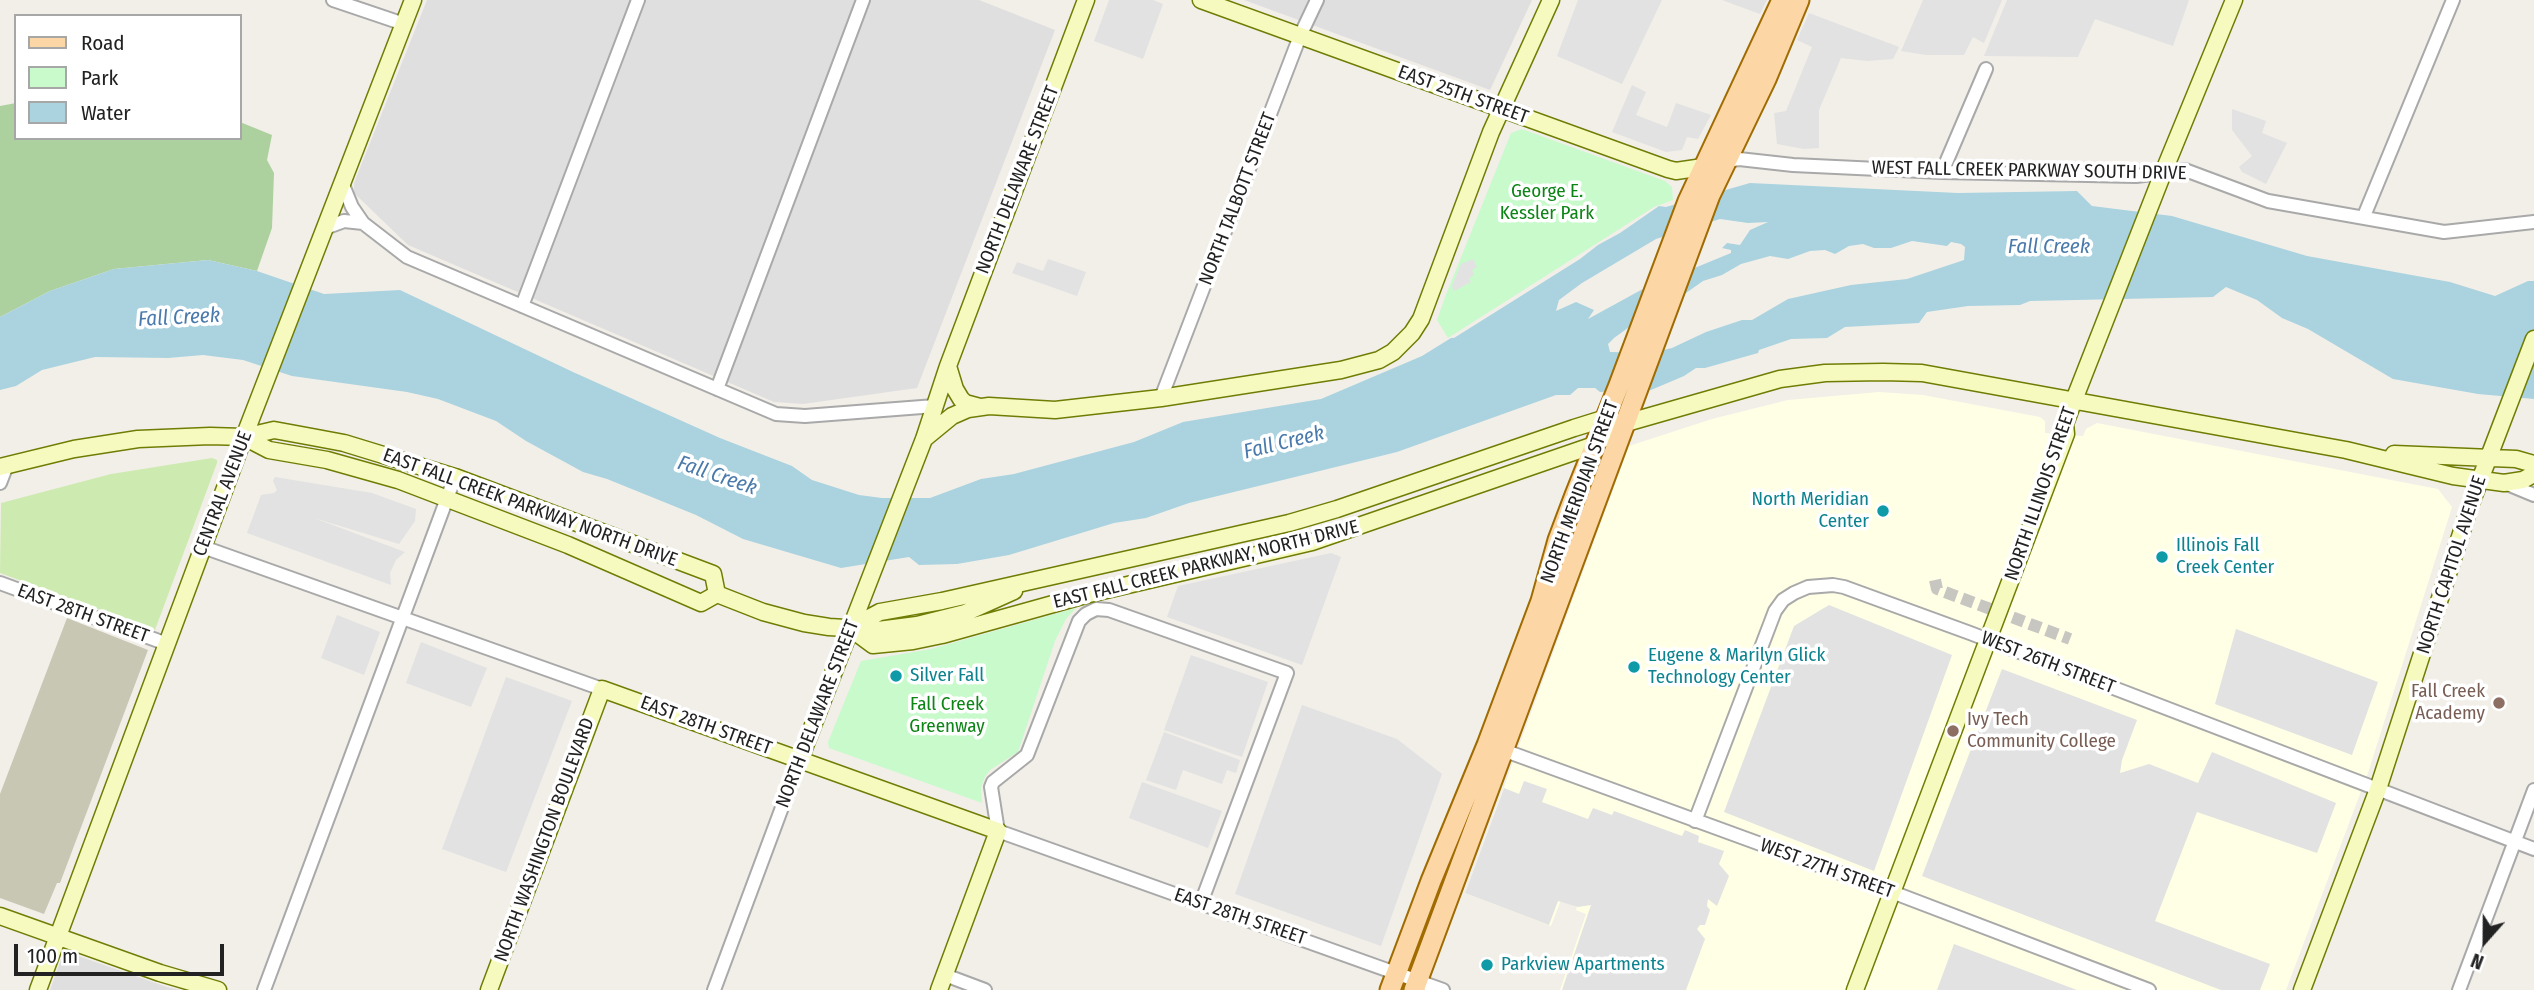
<!DOCTYPE html>
<style>
body{margin:0}
#map{position:relative;width:2534px;height:990px;overflow:hidden;background:#f2efe9;font-family:"Fira Sans Condensed",sans-serif}
canvas{display:block}
.legend{position:absolute;left:14px;top:14px;width:228px;height:126px;box-sizing:border-box;background:#fff;border:2px solid #a7a7a7;margin:0;padding:9px 12px;list-style:none;font-size:21px;color:#222}
.legend li{display:flex;align-items:center;gap:14px;height:35px}
.legend b{width:35px;border:2px solid #a7a7a7}
.north{position:absolute;left:2450px;top:906px;width:70px;height:70px;-webkit-text-stroke:5px #fff;paint-order:stroke;rotate:201deg;font-size:19px;font-weight:700;line-height:28px;text-align:center;color:#222}
.north::after{content:'';display:block;margin:auto;width:24px;height:32px;background:#222;clip-path:polygon(50% 0,100% 100%,50% 72%,0 100%)}
.scale{position:absolute;left:14px;top:944px;width:210px;height:32px;box-sizing:border-box;border:4px solid #222;border-top:0;padding-left:9px;font-size:21px;line-height:24px;white-space:nowrap;color:#222;-webkit-text-stroke:5px #fff;paint-order:stroke}
</style>
<div id="map">
<canvas width="2534" height="990"></canvas>
<ul class="legend">
<li><b style="height:9px;background:#fcd6a4"></b>Road</li>
<li><b style="height:19px;background:#c8facc"></b>Park</li>
<li><b style="height:19px;background:#aad3df"></b>Water</li>
</ul>
<div class="north">N</div>
<div class="scale">100 m</div>
</div>
<script>
const context = document.querySelector('canvas').getContext('2d');
context.lineJoin = 'round';
function fill(path, color) {
  context.fillStyle = color;
  context.fill(path, 'evenodd');
}
function poly(rows) {
  const path = new Path2D();
  for (const r of rows) {
    path.moveTo(r[0], r[1]);
    for (let i = 2; i < r.length; i += 2) path.lineTo(r[i], r[i + 1]);
  }
  return path;
}
function trace(path, color, width, dash) {
  context.strokeStyle = color;
  context.lineWidth = width;
  context.lineCap = dash ? 'butt' : 'round';
  context.setLineDash(dash || []);
  context.stroke(path);
}
function drawText(font, color, halo, rows, align = 'center') {
  context.font = font + ' "Fira Sans Condensed",sans-serif';
  context.lineWidth = 7;
  context.setLineDash([]);
  context.textBaseline = 'middle';
  context.strokeStyle = halo;
  context.fillStyle = color;
  for (const [text, x, y, turn = 0] of rows) {
    context.save();
    context.translate(x, y);
    context.rotate((+turn || 0) * Math.PI / 180);
    context.textAlign = isNaN(turn) ? turn : align;
    if (halo) context.strokeText(text, 0, 0);
    context.fillText(text, 0, 0);
    context.restore();
  }
}
fill(poly([
 [427,0,979,0,1055,30,917,388,803,404,774,402,408,245,354,193,354,183],
 [1244,0,1532,0,1490,90],
 [64,951,167,987,181,990,50,990]
]), '#e0dfdf');
fill(poly([
 [1879,392,1923,395,2040,417,2045,421,2045,433,2083,436,2086,429,2097,423,2438,489,2452,507,2368,773,2286,990,1560,990,1586,914,1576,910,1577,907,1561,900,1551,926,1465,893,1629,446,1712,419,1788,400]
]), '#ffffe5');
fill(poly([
 [67,618,148,650,60,883,57,883,44,914,0,898,0,794]
]), '#c7c7b4');
fill(poly([
 [212,458,217,460,217,463,155,630,0,573,1,503,111,474]
]), '#cdebb0');
fill(poly([
 [16,103,16,138,240,138,240,122,272,135,267,160,274,173,272,228,257,271,208,260,114,269,50,291,0,317,0,106]
]), '#add19e');
fill(poly([
 [1522,129,1665,181,1672,187,1673,200,1654,207,1448,338,1437,320,1445,297,1511,133],
 [1076,608,1066,619,1055,641,1018,752,990,770,985,777,981,788,982,803,829,748,828,742,861,661,931,649]
]), '#c8facc');
fill(poly([
 [1109,0,1153,0,1163,4,1143,59,1094,41],
 [1578,0,1662,0,1622,84,1557,56],
 [1722,0,1767,0,1760,14],
 [1923,0,2002,0,1984,43,1973,37,1964,55,1926,55,1901,51],
 [2007,0,2189,0,2173,46,2095,19,2078,57,1984,56],
 [1809,13,1899,47,1893,59,1867,61,1841,58,1819,110,1819,148,1804,149,1777,144,1774,113,1786,111,1812,47,1797,40],
 [1632,85,1646,92,1636,115,1667,127,1676,103,1711,115,1698,139,1687,137,1682,150,1666,152,1612,132],
 [2232,109,2266,121,2262,133,2287,143,2266,184,2242,172,2239,167,2252,156,2232,130],
 [1048,259,1086,272,1077,296,1012,273,1017,262,1043,271],
 [1473,259,1477,267,1472,270,1474,275,1469,278,1471,282,1454,291,1452,286,1461,264],
 [275,477,372,493,416,509,415,521,399,544,314,518,405,552,396,560,390,573,391,585,247,533,261,495,274,493,277,490,273,481],
 [1331,553,1341,557,1302,665,1167,617,1178,586],
 [1829,605,1952,655,1874,871,1724,812,1794,626],
 [337,615,380,632,364,675,321,658],
 [2236,629,2378,682,2352,755,2215,704],
 [421,642,487,668,471,707,406,683],
 [1191,655,1268,682,1242,757,1164,730],
 [2002,669,2137,720,2122,760,2120,773,2149,764,2198,783,2212,752,2336,803,2317,853,2197,812,2155,921,2270,964,2260,990,2221,990,1922,876],
 [506,677,572,701,506,872,442,849],
 [1302,705,1397,739,1442,774,1381,946,1235,894],
 [1164,732,1240,760,1236,773,1227,770,1222,784,1183,770,1176,790,1146,780],
 [1524,781,1547,789,1542,802,1588,819,1593,808,1612,815,1614,811,1682,836,1685,830,1699,836,1698,842,1724,851,1719,864,1729,876,1717,906,1708,899,1707,906,1710,910,1705,925,1700,925,1697,929,1705,939,1686,990,1562,990,1591,905,1578,907,1558,901,1549,925,1465,893,1504,788,1519,794],
 [1142,782,1222,811,1208,848,1129,818],
 [1954,944,2077,990,1937,990]
]), '#e2e2e2');
fill(poly([
 [1750,183,1958,193,2077,191,2092,206,2172,216,2307,256,2450,282,2495,296,2528,281,2534,281,2534,399,2478,394,2393,379,2308,329,2282,318,2257,300,2226,287,2213,297,2030,301,2020,305,1968,306,1927,312,1919,323,1845,327,1827,338,1791,339,1759,350,1758,353,1705,368,1696,368,1684,376,1651,390,1600,392,1595,388,1578,388,1570,395,1556,395,1397,452,1189,503,1146,518,1114,523,1009,555,957,564,919,565,909,557,841,568,743,539,696,515,607,479,583,472,526,441,496,421,438,399,407,392,292,376,243,360,203,355,168,358,95,357,42,370,16,386,0,390,0,317,50,291,114,269,208,260,257,271,324,294,400,290,573,372,720,438,792,466,812,480,859,495,882,498,930,498,981,479,1014,474,1134,442,1183,422,1321,399,1422,356,1451,338,1454,338,1580,259,1598,245,1620,233,1659,206,1666,207],
 [1720,219,1748,223,1768,222,1750,230,1740,245,1727,243,1722,248,1731,250,1731,253,1641,290,1588,319,1594,310,1576,302,1556,311,1559,300,1582,283,1656,239],
 [1912,241,1947,246,1951,242,1961,244,1965,247,1964,260,1907,279,1851,285,1788,299,1752,320,1742,320,1706,332,1672,348,1651,353,1610,352,1608,344,1614,338,1643,317,1669,305,1703,281,1722,275,1741,264,1770,256,1788,259,1810,251,1825,250,1835,254,1849,246,1863,244,1874,248,1891,248]
]), '#aad3df');
trace(poly([
 [1935,580,1937,589,2070,639]
]), '#c8c6c1', 12, [12, 6]);
const street = poly([
 [333,0,404,24],
 [1727,161,1739,159,1793,165,1942,172,2136,176,2185,170,2268,201,2444,232,2534,222],
 [1942,172,1986,69],
 [343,185,352,207,363,223,407,257,776,414,805,416,935,406],
 [2364,216,2453,0],
 [325,228,344,221,363,223],
 [522,306,638,0],
 [717,389,863,0],
 [1161,398,1300,36,1317,0],
 [0,483,7,465],
 [2505,483,2534,495],
 [203,547,602,689],
 [0,583,167,644],
 [1503,750,1892,892,2149,990],
 [1695,821,1775,611,1783,600,1794,593,1808,587,1833,585,1844,587,1970,633,2534,849],
 [1201,903,1287,673,1109,610,1096,609,1086,614,1079,621,1027,755,993,782,991,787,998,831,1443,990],
 [945,975,985,990],
 [264,990,455,477],
 [714,990,800,759],
 [2459,990,2534,790]
]);
const secondary = poly([
 [1201,0,1668,169,1676,171,1710,166],
 [948,366,955,389,961,399,965,403,980,407],
 [244,437,269,450,327,460,398,480,568,545,701,603,717,594],
 [924,439,952,416,968,409,989,406,1055,410,1161,398,1341,370,1379,360,1393,352,1412,333,1421,319,1491,132,1551,0],
 [2394,454,2516,459,2534,464],
 [0,467,74,449,138,439,210,436,244,437,274,430,312,437,344,443,455,477,713,574,717,594],
 [717,594,763,612,804,623,829,627,878,630,917,625,965,613,1014,591],
 [850,628,873,645,913,641,942,635,1089,594,1312,542,1594,445,1626,423,1780,379,1825,373,1883,372,1922,373,2346,450,2453,476,2504,483,2523,480,2534,474],
 [850,628,880,612,942,601,1289,523,1337,509,1574,428,1606,418,1613,420],
 [800,759,924,439,948,366,1086,0],
 [0,916,160,973,218,990],
 [38,990,244,437,413,0],
 [489,990,602,689,998,831,939,990],
 [1855,990,2066,434,2065,424,2074,400,2163,173,2234,0],
 [2302,990,2378,789,2470,506,2534,339]
]);
const primary = poly([
 [1390,990,1431,881,1487,745,1541,601,1558,540,1575,495,1619,385,1688,201,1782,0],
 [1414,990,1710,195,1766,79,1799,0]
]);
trace(street, '#a9a9a9', 16);
trace(secondary, '#707d05', 19);
trace(primary, '#a06b00', 23);
trace(street, '#fff', 12);
trace(secondary, '#f7fabf', 16);
trace(primary, '#fcd6a4', 19);
for (const [x, y, r, color] of [
 [1883,511,7,"#0f9aa8"],
 [2162,557,7,"#0f9aa8"],
 [1634,667,7,"#0f9aa8"],
 [896,676,7,"#0f9aa8"],
 [2499,703,7,"#8d6e63"],
 [1953,731,7,"#8d6e63"],
 [1487,965,7,"#0f9aa8"]
]) {
  const dot = new Path2D();
  dot.arc(x, y, r, 0, 2 * Math.PI);
  context.fillStyle = color;
  context.fill(dot);
  trace(dot, '#fff', 2.5);
}
drawText('19px', '#222', '#fff', [
 ["EAST 25TH STREET",1463,95,20],
 ["WEST FALL CREEK PARKWAY SOUTH DRIVE",2029,171,1],
 ["NORTH DELAWARE STREET",1018,180,-69],
 ["NORTH TALBOTT STREET",1238,199,-69],
 ["NORTH MERIDIAN STREET",1580,492,-70],
 ["CENTRAL AVENUE",223,494,-69],
 ["NORTH ILLINOIS STREET",2041,494,-71],
 ["EAST FALL CREEK PARKWAY NORTH DRIVE",530,508,20],
 ["EAST FALL CREEK PARKWAY, NORTH DRIVE",1206,565,-14],
 ["NORTH CAPITOL AVENUE",2452,565,-72],
 ["EAST 28TH STREET",83,614,20],
 ["WEST 26TH STREET",2048,663,21],
 ["NORTH DELAWARE STREET",818,714,-69],
 ["EAST 28TH STREET",706,726,20],
 ["NORTH WASHINGTON BOULEVARD",545,840,-70],
 ["WEST 27TH STREET",1827,869,20],
 ["EAST 28TH STREET",1240,917,19]
]);
drawText('19px', '#0c8416', '#fff', [
 ["George E.",1547,192],
 ["Kessler Park",1547,214],
 ["Fall Creek",947,705],
 ["Greenway",947,727]
]);
drawText('19px', '#0d838f', '#fff', [
 ["North Meridian",1869,500,"right"],
 ["Center",1869,522,"right"],
 ["Illinois Fall",2176,546],
 ["Creek Center",2176,568],
 ["Eugene & Marilyn Glick",1648,656],
 ["Technology Center",1648,678],
 ["Silver Fall",910,676],
 ["Parkview Apartments",1501,965]
], 'left');
drawText('19px', '#785e54', '#fff', [
 ["Fall Creek",2485,692],
 ["Academy",2485,714],
 ["Ivy Tech",1967,720,"left"],
 ["Community College",1967,742,"left"]
], 'right');
drawText('italic 21px', '#4a7aab', '#fff', [
 ["Fall Creek",2049,247],
 ["Fall Creek",179,318,-3],
 ["Fall Creek",1284,443,-14],
 ["Fall Creek",717,476,19]
]);
</script>
